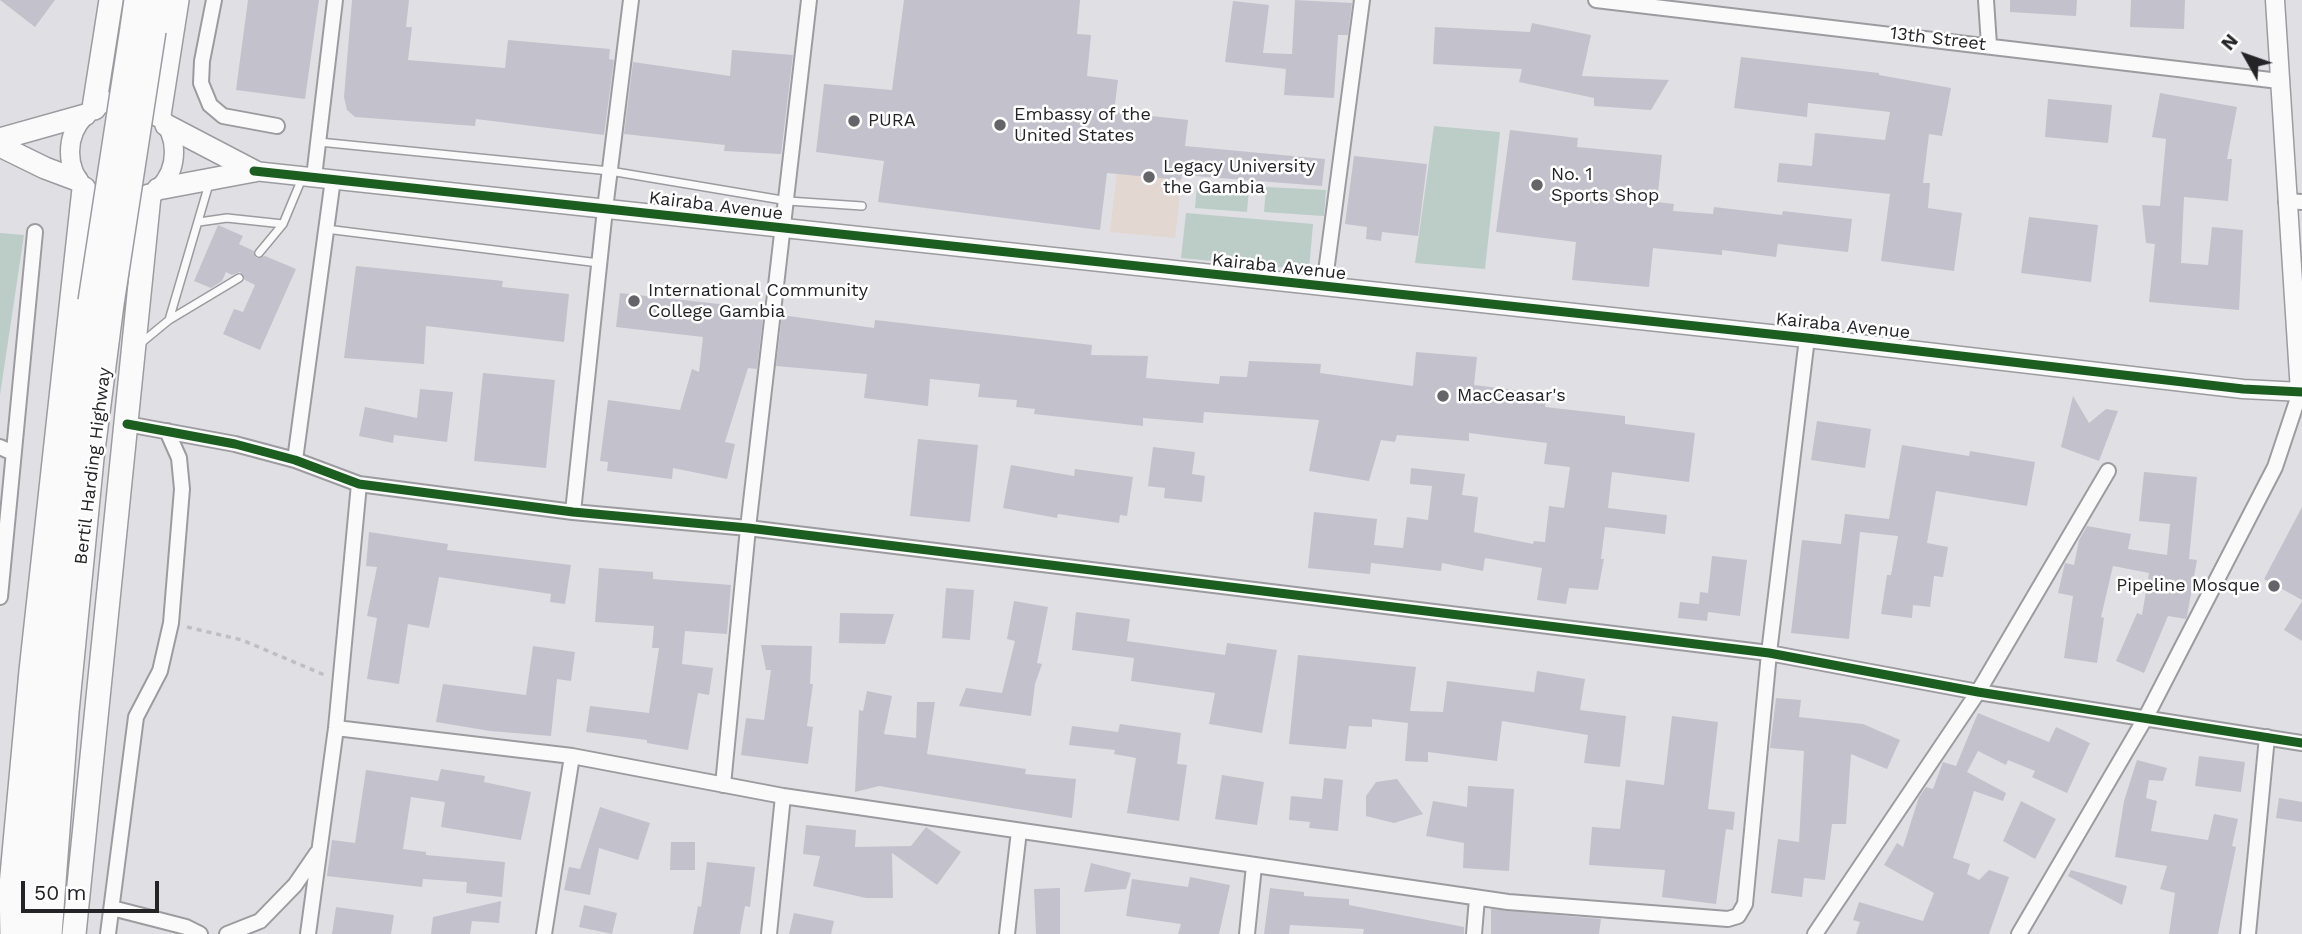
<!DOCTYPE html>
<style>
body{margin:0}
#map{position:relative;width:2302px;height:934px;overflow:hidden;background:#dfdfe4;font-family:"Work Sans",sans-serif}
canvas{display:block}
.north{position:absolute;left:2211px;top:21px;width:70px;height:70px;-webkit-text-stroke:5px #fff;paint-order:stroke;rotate:310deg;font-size:19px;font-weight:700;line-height:28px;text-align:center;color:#242427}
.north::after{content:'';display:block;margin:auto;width:24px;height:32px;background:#242427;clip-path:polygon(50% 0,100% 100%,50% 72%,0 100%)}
.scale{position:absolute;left:21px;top:881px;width:138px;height:32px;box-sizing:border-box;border:4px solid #242427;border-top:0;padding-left:9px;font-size:21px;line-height:24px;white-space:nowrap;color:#242427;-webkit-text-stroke:5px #fff;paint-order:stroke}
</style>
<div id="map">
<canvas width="2302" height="934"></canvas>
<div class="north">N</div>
<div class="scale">50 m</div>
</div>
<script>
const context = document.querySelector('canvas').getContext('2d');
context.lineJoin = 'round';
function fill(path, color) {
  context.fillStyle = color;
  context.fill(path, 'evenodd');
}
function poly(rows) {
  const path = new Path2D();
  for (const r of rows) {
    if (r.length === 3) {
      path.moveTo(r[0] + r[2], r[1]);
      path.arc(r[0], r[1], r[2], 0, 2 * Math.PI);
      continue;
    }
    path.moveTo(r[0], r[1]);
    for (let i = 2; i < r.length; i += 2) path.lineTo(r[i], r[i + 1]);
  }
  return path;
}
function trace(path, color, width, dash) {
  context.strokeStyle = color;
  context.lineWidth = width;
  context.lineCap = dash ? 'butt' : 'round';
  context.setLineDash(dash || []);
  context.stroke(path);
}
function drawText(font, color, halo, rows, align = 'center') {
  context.font = font + ' "Work Sans",sans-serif';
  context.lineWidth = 5;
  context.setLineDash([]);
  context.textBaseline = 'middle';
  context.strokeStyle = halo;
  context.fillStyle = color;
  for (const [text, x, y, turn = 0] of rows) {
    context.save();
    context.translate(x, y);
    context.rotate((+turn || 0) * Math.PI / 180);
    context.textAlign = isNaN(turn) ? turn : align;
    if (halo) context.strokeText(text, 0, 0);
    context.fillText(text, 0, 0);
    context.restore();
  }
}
fill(poly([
 [1124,113,1188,120,1175,238,1110,232]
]), '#e2d7d1');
fill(poly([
 [1434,126,1500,132,1485,269,1415,263],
 [1197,183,1249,187,1247,212,1195,208],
 [1266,187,1326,190,1324,216,1264,212],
 [1186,213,1313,224,1309,270,1181,258],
 [0,233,24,235,0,395]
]), '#bccdc7');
fill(poly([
 [0,0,55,0,35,27],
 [248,0,319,0,305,99,236,90],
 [352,0,409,0,406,27,412,27,408,60,505,68,508,40,610,49,609,59,614,60,604,135,476,119,475,126,355,117,347,110,344,97],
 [904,0,1080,0,1077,34,1091,35,1087,76,1118,80,1114,112,1188,120,1185,146,1325,159,1322,186,1182,175,1181,180,1107,173,1100,230,878,202,884,161,816,152,824,84,892,90],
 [1295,0,1352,3,1348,35,1338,35,1334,98,1284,95,1286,69,1225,62,1233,1,1269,5,1263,53,1292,54],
 [2010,0,2077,0,2076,16,2010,12],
 [2131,0,2185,0,2184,29,2130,27],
 [1532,23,1591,35,1582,76,1669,80,1651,110,1594,106,1594,98,1519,82,1522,69,1433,64,1435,27,1530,32],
 [732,50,793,55,781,154,724,151,725,145,624,134,633,62,730,76],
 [1741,57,1879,73,1879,75,1951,88,1942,136,1929,134,1923,183,1930,183,1928,208,1962,213,1954,271,1881,261,1890,194,1777,182,1779,163,1812,166,1815,133,1885,140,1890,112,1808,103,1807,117,1734,108],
 [2160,93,2237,107,2227,159,2232,159,2228,201,2184,197,2181,263,2208,265,2212,227,2243,230,2239,310,2149,302,2155,244,2146,243,2142,205,2160,206,2166,139,2152,137],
 [2048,99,2112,105,2108,143,2045,137],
 [1510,130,1578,138,1577,147,1662,155,1657,202,1674,204,1673,211,1713,214,1714,207,1782,215,1783,211,1852,219,1848,252,1778,244,1776,257,1722,250,1722,255,1653,248,1649,287,1572,280,1576,242,1496,232],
 [1354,156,1427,164,1418,236,1382,232,1381,241,1366,239,1367,227,1345,224],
 [2029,217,2098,225,2091,282,2021,273],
 [218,225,243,236,239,244,254,251,256,258,265,256,296,269,260,350,223,334,234,309,243,312,255,285,245,280,240,272,232,275,226,272,222,281,211,288,194,281],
 [356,266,503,281,502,287,569,294,564,342,426,326,424,364,344,358],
 [620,293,764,309,757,369,748,368,725,442,735,444,727,479,673,468,672,479,607,471,608,462,600,461,608,400,680,410,692,369,699,372,703,337,616,327],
 [782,315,874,328,875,320,1092,345,1091,355,1148,356,1146,378,1219,384,1220,376,1247,377,1249,361,1321,364,1320,373,1413,386,1416,352,1477,357,1474,385,1547,394,1545,407,1625,416,1625,424,1695,433,1689,482,1612,472,1608,508,1667,515,1665,534,1605,527,1601,559,1604,559,1598,590,1569,588,1566,604,1537,600,1542,568,1485,558,1483,571,1442,563,1441,571,1371,563,1370,574,1308,568,1314,512,1377,519,1374,545,1403,548,1407,517,1428,520,1432,486,1410,484,1411,468,1465,474,1462,495,1478,497,1474,532,1533,544,1534,541,1545,542,1549,506,1564,508,1570,467,1544,464,1547,443,1469,433,1469,441,1397,435,1395,442,1381,440,1369,481,1309,471,1319,420,1204,412,1203,423,1143,418,1143,426,1034,414,1035,409,1016,407,1017,400,978,397,980,384,930,379,928,406,864,398,867,374,776,366],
 [483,373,555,380,546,468,474,461],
 [420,389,453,392,447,442,394,435,393,443,359,436,365,407,417,418],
 [2073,396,2089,423,2106,409,2118,411,2099,461,2061,447],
 [1817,421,1871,429,1865,468,1811,460],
 [918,439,978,445,970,522,910,516],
 [1902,445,1969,456,1970,451,2035,462,2027,506,1936,491,1927,543,1948,547,1943,577,1934,576,1930,607,1913,605,1912,618,1881,614,1887,575,1891,575,1898,536,1860,532,1849,639,1791,633,1802,540,1841,544,1845,514,1889,519],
 [1153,447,1195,452,1192,474,1205,476,1202,502,1164,498,1165,488,1148,486],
 [1011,465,1074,476,1075,469,1133,477,1127,516,1120,515,1119,523,1058,514,1057,518,1003,508],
 [2144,472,2197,477,2189,559,2197,560,2187,616,2186,619,2168,616,2144,673,2116,661,2137,613,2142,615,2149,573,2113,566,2101,617,2104,618,2097,663,2064,658,2073,596,2058,593,2065,563,2074,565,2079,540,2087,526,2131,534,2128,549,2167,555,2170,524,2139,521],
 [2302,507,2302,600,2264,579],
 [369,532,448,544,447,550,571,565,565,604,550,602,551,594,439,577,429,628,408,624,399,684,367,679,377,618,367,616,377,567,366,566],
 [1712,556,1747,560,1740,616,1708,612,1707,621,1678,618,1680,602,1699,604,1700,592,1708,593],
 [599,568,653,572,653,579,731,585,727,634,685,631,682,664,713,668,709,695,698,693,688,750,647,743,647,740,586,732,590,706,649,713,659,648,652,648,654,626,595,622],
 [946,588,974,590,970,640,942,638],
 [1014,601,1048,607,1037,663,1042,664,1035,684,1031,716,959,706,966,688,1002,693,1015,641,1007,639],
 [2302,601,2302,641,2284,630],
 [1076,612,1130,619,1127,641,1225,655,1227,643,1277,650,1262,733,1209,724,1215,693,1131,681,1134,658,1072,650],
 [840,613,894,614,885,644,839,643],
 [761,645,812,646,810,684,813,684,807,726,813,727,808,764,741,755,746,718,764,720,771,670,766,670],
 [533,646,575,652,571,681,557,679,551,736,490,731,436,722,443,684,526,695],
 [1298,655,1416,667,1410,711,1443,712,1447,681,1534,692,1537,671,1585,679,1580,710,1626,716,1620,767,1584,763,1588,735,1502,721,1497,761,1428,752,1428,762,1405,761,1408,723,1372,719,1372,727,1349,726,1346,749,1289,744],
 [867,691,892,696,884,734,916,738,917,702,935,702,927,754,1026,769,1025,774,1076,779,1072,818,879,786,855,792,859,710,863,711],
 [1776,698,1801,700,1799,717,1863,724,1900,740,1887,769,1851,754,1846,824,1832,824,1825,880,1804,878,1802,897,1771,893,1778,839,1799,842,1804,751,1770,748],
 [1978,713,2049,742,2056,727,2090,743,2067,793,2032,777,2035,771,2008,760,2006,765,1978,751,1967,772,2006,793,2003,801,1974,791,1953,858,1970,864,1967,874,1979,880,1989,870,2009,877,1989,934,1856,934,1860,922,1853,920,1859,902,1923,921,1934,893,1884,865,1897,843,1903,847,1919,797,1926,787,1933,789,1943,762,1956,766],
 [1672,716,1718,722,1708,809,1735,812,1733,830,1726,829,1716,904,1662,897,1665,870,1589,865,1592,827,1620,829,1626,780,1664,785],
 [1120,724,1181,733,1177,764,1187,765,1179,821,1127,813,1136,758,1114,754,1115,750,1069,745,1072,726,1118,732],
 [2199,756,2245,762,2241,792,2195,786],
 [2137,760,2167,768,2163,781,2149,780,2146,798,2157,801,2151,831,2208,840,2214,814,2238,819,2232,846,2236,847,2218,934,2169,934,2175,893,2160,889,2167,866,2115,857,2124,801],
 [441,769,485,776,484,782,531,792,521,840,441,827,445,802,411,797,403,849,426,852,426,855,505,862,502,897,466,893,467,882,423,879,422,887,327,876,332,840,355,843,366,770,438,781],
 [1222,775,1264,782,1257,825,1215,819],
 [1324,778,1343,780,1338,831,1309,828,1310,822,1289,820,1291,796,1322,799],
 [1397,779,1423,814,1394,823,1366,816,1366,796,1376,782],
 [1468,786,1514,789,1509,871,1463,868,1464,843,1426,836,1433,801,1467,807],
 [2279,798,2302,802,2302,822,2276,818],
 [2021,801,2056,819,2035,859,2003,841],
 [600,807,650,823,638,860,599,848,590,895,564,890,569,867,580,869],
 [806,825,856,830,855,847,911,846,926,827,961,852,937,885,892,853,893,898,866,898,813,886,820,856,803,854],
 [671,842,695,842,695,870,670,870],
 [707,862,755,867,750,907,745,906,740,934,693,934,698,906,701,907],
 [1091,863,1131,873,1126,889,1084,892],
 [2071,870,2127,886,2122,905,2068,876],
 [1190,877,1230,885,1219,934,1178,934,1181,924,1126,916,1132,879,1188,887],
 [1060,888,1060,934,1036,934,1034,889],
 [1270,888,1304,892,1304,896,1349,899,1349,905,1464,927,1464,934,1363,934,1364,929,1290,925,1289,934,1264,934],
 [501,901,499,923,472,921,470,934,431,934,433,917],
 [584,905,617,913,612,934,579,927],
 [336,907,394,915,391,934,332,934],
 [1491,909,1601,919,1599,934,1491,934],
 [794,913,834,921,831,934,789,934]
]), '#c3c2cc');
const service = poly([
 [319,142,610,171,788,201,862,206],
 [199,222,227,218,283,224],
 [326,229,599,263],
 [259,253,283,224,303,176],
 [169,320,209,184],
 [141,343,169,320,239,278]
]);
const minor = poly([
 [214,0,202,61,201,83,210,105,223,116,277,126],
 [1596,0,2279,81],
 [1986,0,1989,45],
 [314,177,335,0],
 [2286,201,2302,202],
 [1324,287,1362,0],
 [127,424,235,444,295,460,359,484,573,512,748,528,1769,653,1978,692,2302,743],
 [0,447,13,453],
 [295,460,333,179],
 [573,512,605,209,631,0],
 [0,597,35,232],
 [336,728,572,756,783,796,1508,902,1728,919,1738,916,1745,904,1769,653,1807,338],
 [723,785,748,528,809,0],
 [112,908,186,927,200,934],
 [108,934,136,717,160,671,171,623,182,489,179,458,167,431],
 [227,934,260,921,295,885,317,853],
 [308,934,336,728,359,484],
 [544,934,572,756],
 [769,934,783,796],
 [1007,934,1019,831],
 [1247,934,1254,866],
 [1474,934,1477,898],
 [1815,934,1978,692,2108,471],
 [2019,934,2146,717,2275,467,2300,392],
 [2248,934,2267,737]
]);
const tertiary = poly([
 [2275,0,2300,392],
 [122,152,52],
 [254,171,1807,338,2243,389,2302,392]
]);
const secondary = poly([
 [166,125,254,171],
 [0,139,85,115],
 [0,146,45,168,77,180],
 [158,189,254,171]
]);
const primary = poly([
 [132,28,136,0],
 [154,31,158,0],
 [94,108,111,0],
 [159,115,177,0],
 [12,934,11,886,31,671,84,189],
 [28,934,45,710,70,455,90,301],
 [50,934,67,712,92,458,112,304],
 [74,934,149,196]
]);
trace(service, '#9c9ca0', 10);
trace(minor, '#9c9ca0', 18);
trace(tertiary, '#9c9ca0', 21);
trace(secondary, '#9c9ca0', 24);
trace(primary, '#9c9ca0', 26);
trace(poly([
 [187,627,242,640,327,676]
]), '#bfbfc1', 3.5, [5, 5]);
trace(service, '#fafafb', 7);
trace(minor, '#fafafb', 14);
trace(tertiary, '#fafafb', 18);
trace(secondary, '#fafafb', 21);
trace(primary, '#fafafb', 23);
const primaryBridge = poly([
 [90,301,132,28],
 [112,304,154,31]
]);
trace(primaryBridge, '#9c9ca0', 26, []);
trace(primaryBridge, '#fafafb', 23);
trace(poly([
 [254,171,1807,338,2243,389,2302,392],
 [127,424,235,444,295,460,359,484,573,512,748,528,1769,653,1978,692,2302,743]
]), '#1b5e20', 9);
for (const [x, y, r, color] of [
 [854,121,7,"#656569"],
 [1000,125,7,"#656569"],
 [1149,177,7,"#656569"],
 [1537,185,7,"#656569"],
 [634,301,7,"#656569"],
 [1443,396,7,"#656569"],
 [2274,586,7,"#656569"]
]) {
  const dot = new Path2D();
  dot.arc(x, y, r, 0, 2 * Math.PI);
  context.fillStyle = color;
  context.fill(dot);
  trace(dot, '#fff', 2.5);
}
drawText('18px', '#242427', '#fff', [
 ["13th Street",1938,39,7],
 ["Kairaba Avenue",716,206,7],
 ["Kairaba Avenue",1279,267,6],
 ["Kairaba Avenue",1843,326,6],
 ["Bertil Harding Highway",93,466,-83]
]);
drawText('18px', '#242427', '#fff', [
 ["Embassy of the",1014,115],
 ["United States",1014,136],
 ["PURA",868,121],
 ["Legacy University",1163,167],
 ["the Gambia",1163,188],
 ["No. 1",1551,175],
 ["Sports Shop",1551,196],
 ["International Community",648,291],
 ["College Gambia",648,312],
 ["MacCeasar's",1457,396],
 ["Pipeline Mosque",2260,586,"right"]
], 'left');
</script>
